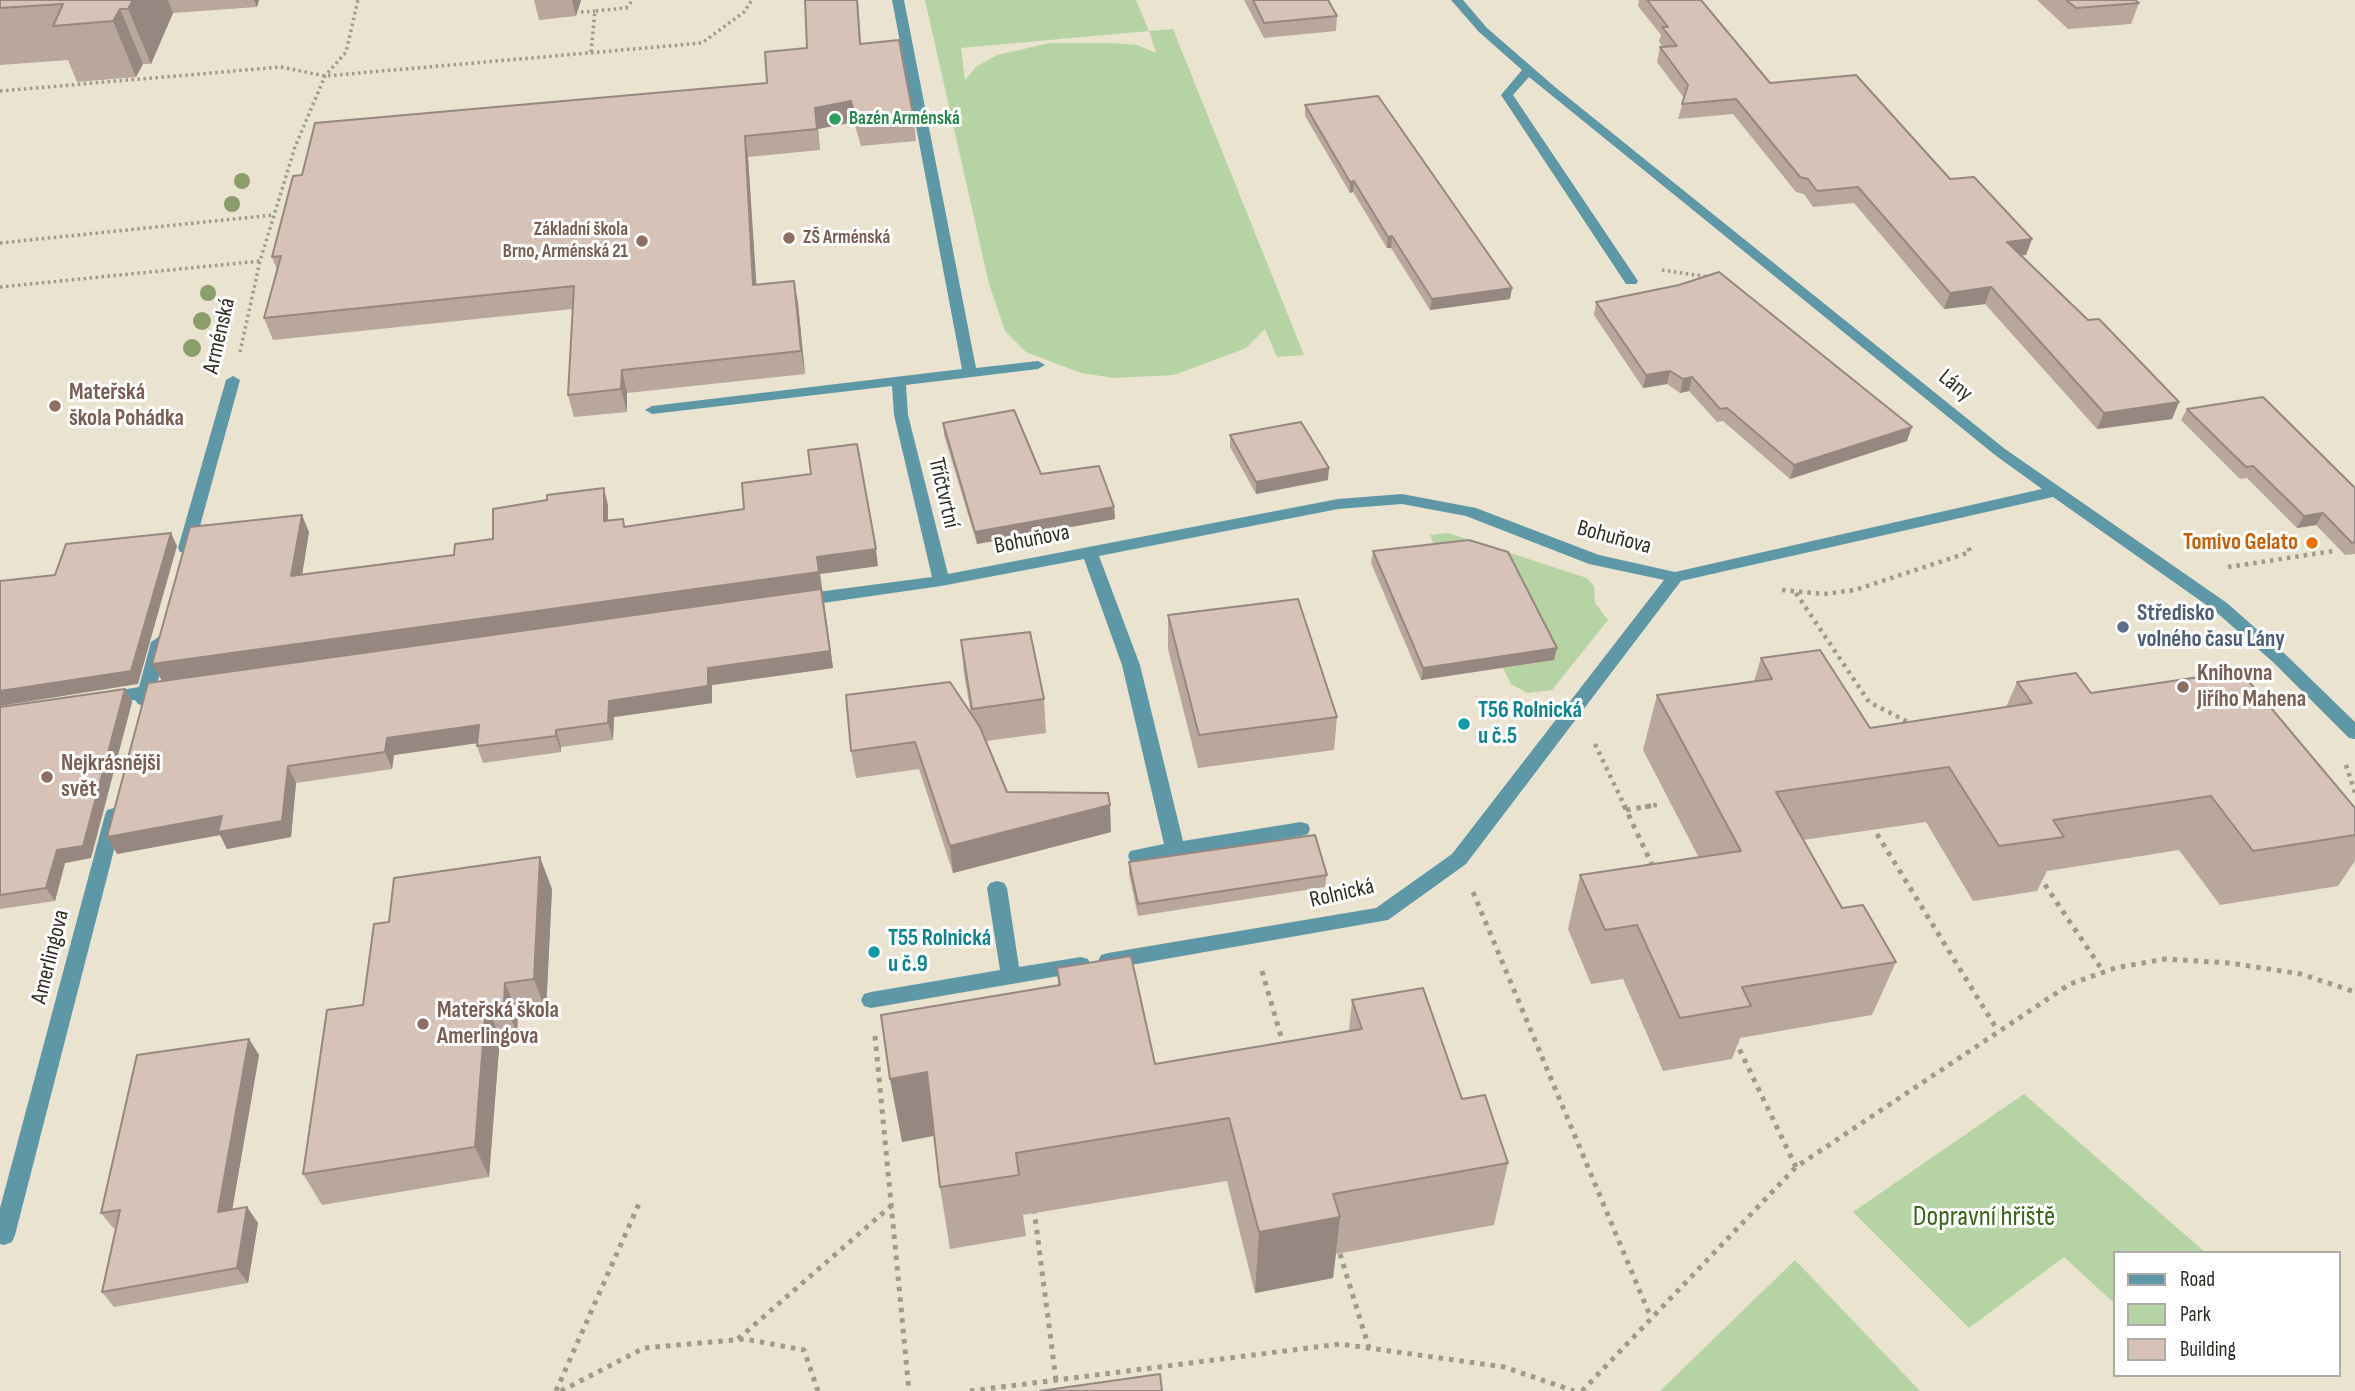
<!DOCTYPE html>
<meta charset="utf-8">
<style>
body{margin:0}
#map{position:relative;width:2355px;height:1391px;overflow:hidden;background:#eae3cf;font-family:"Sofia Sans Condensed",sans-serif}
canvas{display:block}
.legend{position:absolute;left:2113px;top:1251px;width:228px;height:126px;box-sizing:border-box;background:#fff;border:2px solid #acaba8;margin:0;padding:9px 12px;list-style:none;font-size:21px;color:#2f2d25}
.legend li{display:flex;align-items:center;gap:14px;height:35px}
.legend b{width:35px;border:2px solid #acaba8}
</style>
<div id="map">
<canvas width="2355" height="1391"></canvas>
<ul class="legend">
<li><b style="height:9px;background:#5e98a7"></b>Road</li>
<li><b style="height:19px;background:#b6d4a3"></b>Park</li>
<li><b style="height:19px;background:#d7c2b8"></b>Building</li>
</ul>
</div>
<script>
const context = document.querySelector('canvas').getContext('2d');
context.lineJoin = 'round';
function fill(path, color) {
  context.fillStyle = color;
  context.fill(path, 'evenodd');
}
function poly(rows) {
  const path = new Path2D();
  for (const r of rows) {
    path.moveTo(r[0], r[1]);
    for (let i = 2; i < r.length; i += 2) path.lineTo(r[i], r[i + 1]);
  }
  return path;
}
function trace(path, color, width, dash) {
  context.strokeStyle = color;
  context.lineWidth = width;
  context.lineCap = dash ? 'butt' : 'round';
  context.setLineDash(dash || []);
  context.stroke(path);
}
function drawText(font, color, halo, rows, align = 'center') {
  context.font = font + ' "Sofia Sans Condensed",sans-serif';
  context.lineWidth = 6;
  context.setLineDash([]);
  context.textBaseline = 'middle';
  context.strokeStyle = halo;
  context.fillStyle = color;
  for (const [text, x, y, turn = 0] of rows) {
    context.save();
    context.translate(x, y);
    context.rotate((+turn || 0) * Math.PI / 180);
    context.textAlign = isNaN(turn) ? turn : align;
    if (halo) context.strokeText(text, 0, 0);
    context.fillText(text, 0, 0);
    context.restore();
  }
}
fill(poly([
 [925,0,1136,0,1149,31,1173,29,1304,355,1277,357,1265,329,1246,348,1174,375,1114,378,1081,373,1026,352,1005,331,989,284],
 [1149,31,1156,53,1137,45,1111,43,1050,43,997,55,976,67,965,80,961,48],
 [1448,533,1587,578,1594,586,1595,603,1608,620,1552,690,1527,693,1511,684,1503,668,1554,660,1438,556,1430,535],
 [2024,1094,2206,1253,2115,1253,2115,1304,2064,1257,1969,1328,1853,1212],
 [1795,1260,1920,1391,1660,1391]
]), '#b6d4a3');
trace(poly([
 [581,12,595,11],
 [591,52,595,11,626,8,633,0],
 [0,91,281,67,325,76,702,43,744,12,752,0],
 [0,243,273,215],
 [1662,270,1709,277],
 [0,287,260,261],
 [240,352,260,261,295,147,325,76,346,52,358,0]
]), '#9f9a8b', 3.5, [2.5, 3.5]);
trace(poly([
 [2228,567,2334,551],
 [1782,590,1824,594,1855,590,1970,552,1968,545],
 [1796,593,1869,702,1912,724],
 [1595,744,1625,807],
 [2346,765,2355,793],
 [1645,807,1661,804]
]), '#9f9a8b', 4.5, [3.5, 5]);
trace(poly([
 [1624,805,1654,869],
 [1626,810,1656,805],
 [1877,834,1998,1031],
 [2039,876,2103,971],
 [1473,892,1651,1318],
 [1262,971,1284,1047],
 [875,1036,909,1391],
 [1735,1040,1796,1167],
 [1034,1209,1056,1380],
 [1340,1254,1369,1348],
 [738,1339,891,1206],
 [556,1391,641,1199],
 [561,1391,644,1348,745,1339,804,1350,818,1391],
 [970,1391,1340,1344,1504,1367,1574,1391],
 [1582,1391,1796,1167,2070,984,2115,968,2165,959,2230,963,2301,974,2355,992]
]), '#9f9a8b', 5, [4.5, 6]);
fill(poly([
 [892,0,904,0,976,368,1038,361,1045,365,1038,369,906,385,908,415,948,574,1338,499,1402,494,1476,508,1599,555,1675,572,2042,489,1995,455,1529,77,1513,95,1638,281,1636,284,1626,284,1501,95,1522,70,1479,32,1451,0,1463,0,1487,28,1555,87,2005,449,2227,603,2286,655,2355,722,2355,739,2349,738,2274,663,2215,611,2053,497,1681,581,1466,864,1388,920,1108,969,1101,967,1098,961,1101,955,1108,953,1376,908,1452,854,1664,580,1589,564,1466,516,1402,504,1338,509,1099,556,1140,665,1183,841,1301,822,1308,824,1310,829,1308,834,1301,836,1137,863,1130,861,1128,856,1130,851,1164,844,1122,665,1084,559,941,586,802,606,796,604,794,600,802,594,932,577,894,415,892,386,652,414,645,410,652,406,962,369,892,0],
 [233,376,240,380,194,548,186,553,180,552,178,548,226,380,233,376],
 [160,636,169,642,157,684,173,685,176,689,173,693,154,697,150,704,144,706,138,704,135,700,105,704,99,702,96,698,99,694,139,687,151,642,160,636],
 [114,808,121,810,123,815,15,1235,12,1242,4,1245,0,1244,0,1208,105,815,107,810,114,808],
 [997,881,1004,883,1007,888,1019,967,1081,957,1088,959,1091,965,1088,971,871,1008,864,1006,861,1000,864,994,871,992,1000,970,987,888,990,883,997,881]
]), '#5e98a7');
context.fillStyle = '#8a9d6a';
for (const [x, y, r] of [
 [242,181,8],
 [232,204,8],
 [208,293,8],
 [202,321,9],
 [192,348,9]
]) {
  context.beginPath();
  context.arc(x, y, r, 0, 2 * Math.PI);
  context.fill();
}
fill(poly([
 [0,0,259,0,257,7,173,13,151,64,143,64,136,77,77,82,68,60,0,65],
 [534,0,581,0,576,16,539,20],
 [805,0,858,0,861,43,914,120,916,141,861,146,854,122,818,129,820,150,748,157,756,285,794,281,798,303,805,374,627,393,627,412,574,417,568,395,573,309,273,340,264,318,277,270,272,257,302,175,767,83,807,48],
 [1244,0,1328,0,1337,16,1336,31,1264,38],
 [1639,0,1701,0,1770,83,1950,179,2032,239,2026,255,2021,255,2088,320,2179,402,2172,419,2097,429,1985,304,1944,309,1854,203,1813,207,1804,194,1796,192,1733,114,1678,119,1684,98,1657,62,1660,47,1663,47,1659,42,1661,35,1638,6],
 [2037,0,2135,0,2139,3,2131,24,2068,29],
 [1305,105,1512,288,1510,299,1430,310,1391,248,1387,248,1353,192,1350,193,1305,116],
 [1596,302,1907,441,1790,479,1723,421,1717,422,1689,391,1680,393,1667,384,1643,388,1594,315],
 [2187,409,2355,488,2355,554,2345,555,2316,525,2297,528,2247,478,2240,479,2181,420],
 [943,423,1041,474,1114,507,1115,519,977,544,944,435],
 [1230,435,1328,480,1256,494,1230,447],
 [608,505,608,521,623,519,625,526,878,566,820,574,833,668,712,685,712,703,614,717,613,740,561,747,561,752,483,763,477,746,477,743,394,755,392,769,296,783,291,837,227,849,220,835,117,854,162,681,309,532,302,575,454,555,493,539],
 [1373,551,1554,660,1421,680,1371,563],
 [1168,615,1337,717,1334,750,1198,768,1168,649],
 [961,640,1044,699,1046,733,986,741,1007,792,1111,832,953,873,919,769,856,778,851,751,971,714,964,674],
 [1761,658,1870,728,2006,707,2017,682,2091,693,2355,808,2355,861,2338,886,2220,905,2179,850,2047,871,2037,891,1973,901,1926,822,1803,840,1842,908,1896,962,1872,1015,1740,1038,1732,1059,1663,1071,1623,979,1591,984,1568,929,1580,875,1699,858,1643,750,1657,695,1754,681],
 [125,689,132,702,91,858,65,863,55,901,0,909,0,707],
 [1129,862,1327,875,1325,887,1138,916,1129,874],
 [552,889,546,1011,518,1015,517,1033,500,1036,489,1177,322,1205,303,1174,363,1005,389,922],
 [1057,968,1155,1064,1349,1031,1352,1000,1462,1099,1508,1163,1494,1225,1336,1254,1333,1278,1255,1293,1227,1181,1023,1215,1026,1236,950,1249,940,1187,934,1136,902,1142,1058,985],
 [249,1039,259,1055,232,1210,247,1207,258,1223,248,1283,114,1307,102,1292,116,1228,113,1228,101,1213]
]), '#b9a79e');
fill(poly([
 [133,0,168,0,173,13,151,64,128,9],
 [254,0,259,0,257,7],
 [572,0,581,0,576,16],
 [120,9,143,64,136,77,113,21],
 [851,101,854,122,818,129,820,150,815,108],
 [745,136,748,157,758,308,753,285],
 [1354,181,1353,192,1350,193,1350,182],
 [1392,236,1391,248,1387,248,1388,237],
 [2032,239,2026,255,2002,258,2007,242],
 [794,281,798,303,805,374,801,351],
 [1991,287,1985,304,1944,309,1950,293],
 [1512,288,1510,299,1430,310,1432,299],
 [622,370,627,393,627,412,621,389],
 [1670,371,1667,384,1643,388,1646,375],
 [1692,377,1689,391,1680,393,1683,379],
 [2179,402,2172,419,2097,429,2104,413],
 [1912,427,1907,441,1790,479,1794,465],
 [1329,468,1328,480,1256,494,1256,482],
 [604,488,608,505,608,538,604,521],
 [1114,507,1115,519,977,544,975,532],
 [2323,513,2316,525,2297,528,2304,516],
 [302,515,309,532,299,593,291,576],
 [171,533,177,546,138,684,0,706,0,691],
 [876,549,878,566,820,574,833,668,712,685,712,703,614,717,613,740,608,723,162,681,152,664,817,557],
 [1557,648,1554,660,1421,680,1423,668],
 [125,689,132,702,91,858,65,863,55,901,46,888,57,850],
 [479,725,485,742,394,755,392,769,385,752,387,738],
 [556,730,561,747,561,752,556,736],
 [288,766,296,783,291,837,227,849,220,835,117,854,107,837],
 [1110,805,1111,832,953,873,950,846],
 [540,857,552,889,546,1011,534,979],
 [505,983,518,1015,517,1033,504,1002],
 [486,1004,500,1036,489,1177,475,1147],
 [249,1039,259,1055,229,1228,218,1212],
 [927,1072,937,1135,902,1142,890,1079],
 [247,1207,258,1223,248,1283,237,1268],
 [1340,1217,1333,1278,1255,1293,1259,1232]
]), '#968881');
const building = poly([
 [0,0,133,0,128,9,120,9,113,21,53,26,63,4,0,8,0,0],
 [805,0,857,0,860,44,899,40,914,120,858,125,851,101,815,108,817,129,745,136,753,285,794,281,801,351,622,370,621,389,568,395,574,286,264,318,281,256,272,257,293,176,302,175,315,123,767,83,765,52,807,48,805,0],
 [1253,0,1328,0,1337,16,1264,23,1253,0],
 [1647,0,1701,0,1770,83,1856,75,1950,179,1974,177,2032,239,2007,242,2088,320,2099,319,2179,402,2104,413,1991,287,1950,293,1858,187,1817,191,1808,179,1800,177,1736,99,1682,104,1688,85,1660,47,1677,46,1662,27,1668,27,1647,0],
 [2066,0,2135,0,2139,3,2076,8,2066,0],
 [1378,96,1512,288,1432,299,1392,236,1388,237,1354,181,1350,182,1305,105,1378,96],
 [1719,272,1912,427,1794,465,1727,408,1720,409,1692,377,1683,379,1670,371,1646,375,1596,302,1679,285,1719,272],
 [2263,397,2355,488,2355,542,2352,543,2323,513,2304,516,2253,466,2246,467,2187,409,2263,397],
 [1014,410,1041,474,1099,466,1114,507,975,532,943,423,1014,410],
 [1301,422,1329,468,1256,482,1230,435,1301,422],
 [857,444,876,549,817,557,819,572,152,664,190,527,302,515,291,576,454,555,455,544,493,539,493,509,547,500,547,495,604,488,604,521,623,519,624,527,744,509,742,483,811,474,808,450,857,444],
 [171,533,131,671,0,691,0,581,55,575,66,544,171,533],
 [1469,540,1508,552,1557,648,1423,668,1373,551,1469,540],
 [821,589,830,651,708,668,708,686,609,701,608,723,556,730,556,736,477,746,479,725,387,738,385,752,288,766,282,821,218,832,222,816,107,837,148,683,821,589],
 [1298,599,1337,717,1199,735,1168,615,1298,599],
 [1030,632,1044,699,972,709,961,640,1030,632],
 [1820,650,1870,728,2032,703,2017,682,2076,673,2091,693,2240,671,2355,808,2355,835,2253,851,2211,796,2053,820,2064,837,1999,846,1949,767,1776,792,1842,908,1863,905,1896,962,1742,987,1751,1006,1680,1018,1637,925,1605,930,1580,875,1741,851,1657,695,1772,679,1761,658,1820,650],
 [950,682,980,727,1007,792,1108,793,1110,805,950,846,915,742,851,751,846,695,950,682],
 [125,689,83,846,57,850,46,888,0,895,0,707,125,689],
 [1315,835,1327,875,1138,904,1129,862,1315,835],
 [540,857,534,979,505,983,504,1002,486,1004,475,1147,303,1174,327,1010,363,1005,374,924,389,922,394,878,540,857],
 [1131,956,1155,1064,1362,1029,1352,1000,1423,988,1462,1099,1485,1095,1508,1163,1333,1194,1340,1217,1259,1232,1229,1118,1016,1153,1019,1175,940,1187,927,1072,890,1079,881,1015,1060,985,1057,968,1131,956],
 [249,1039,218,1212,247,1207,237,1268,102,1292,120,1210,101,1213,137,1055,249,1039],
 [1160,1374,1162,1391,1040,1391,1160,1374]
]);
fill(building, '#d7c2b8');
trace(building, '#968881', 2);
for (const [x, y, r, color] of [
 [835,119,7,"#2e9e5b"],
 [789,238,7,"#8d6e63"],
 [642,241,7,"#8d6e63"],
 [55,406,7,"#8d6e63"],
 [2312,543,7,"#e8710a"],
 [2123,627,7,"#5c6f8a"],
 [2183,687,7,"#8d6e63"],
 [1464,724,7,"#0f9aa8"],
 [47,777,7,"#8d6e63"],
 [874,952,7,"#0f9aa8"],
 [423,1024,7,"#8d6e63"]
]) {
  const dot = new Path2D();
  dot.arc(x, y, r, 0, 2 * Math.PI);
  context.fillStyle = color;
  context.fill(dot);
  trace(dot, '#fff', 2.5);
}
drawText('bold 19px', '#27864d', '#fff', [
 ["Bazén Arménská",849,119]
], 'left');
drawText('bold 19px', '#785e54', '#fff', [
 ["Základní škola",628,230],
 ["Brno, Arménská 21",628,252],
 ["ZŠ Arménská",803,238,"left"]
], 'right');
drawText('23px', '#2f2d25', '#fff', [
 ["Arménská",220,336,-77],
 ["Lány",1955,386,39],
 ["Tříčtvrtní",943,493,77],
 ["Bohuňova",1614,538,15],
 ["Bohuňova",1032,540,-11],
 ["Rolnická",1342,894,-13],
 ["Amerlingova",51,957,-76]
]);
drawText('bold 23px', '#785e54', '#fff', [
 ["Mateřská",69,393],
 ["škola Pohádka",69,419],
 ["Knihovna",2197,674],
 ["Jiřího Mahena",2197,700],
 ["Nejkrásnějši",61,764],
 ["svět",61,790],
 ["Mateřská škola",437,1011],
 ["Amerlingova",437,1037]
], 'left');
drawText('bold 23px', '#c56008', '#fff', [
 ["Tomivo Gelato",2298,543]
], 'right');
drawText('bold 23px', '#4e5e75', '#fff', [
 ["Středisko",2137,614],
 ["volného času Lány",2137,640]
], 'left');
drawText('bold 23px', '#0d838f', '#fff', [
 ["T56 Rolnická",1478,711],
 ["u č.5",1478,737],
 ["T55 Rolnická",888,939],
 ["u č.9",888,965]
], 'left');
drawText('28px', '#3b6317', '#fff', [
 ["Dopravní hřiště",1984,1218]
]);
</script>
